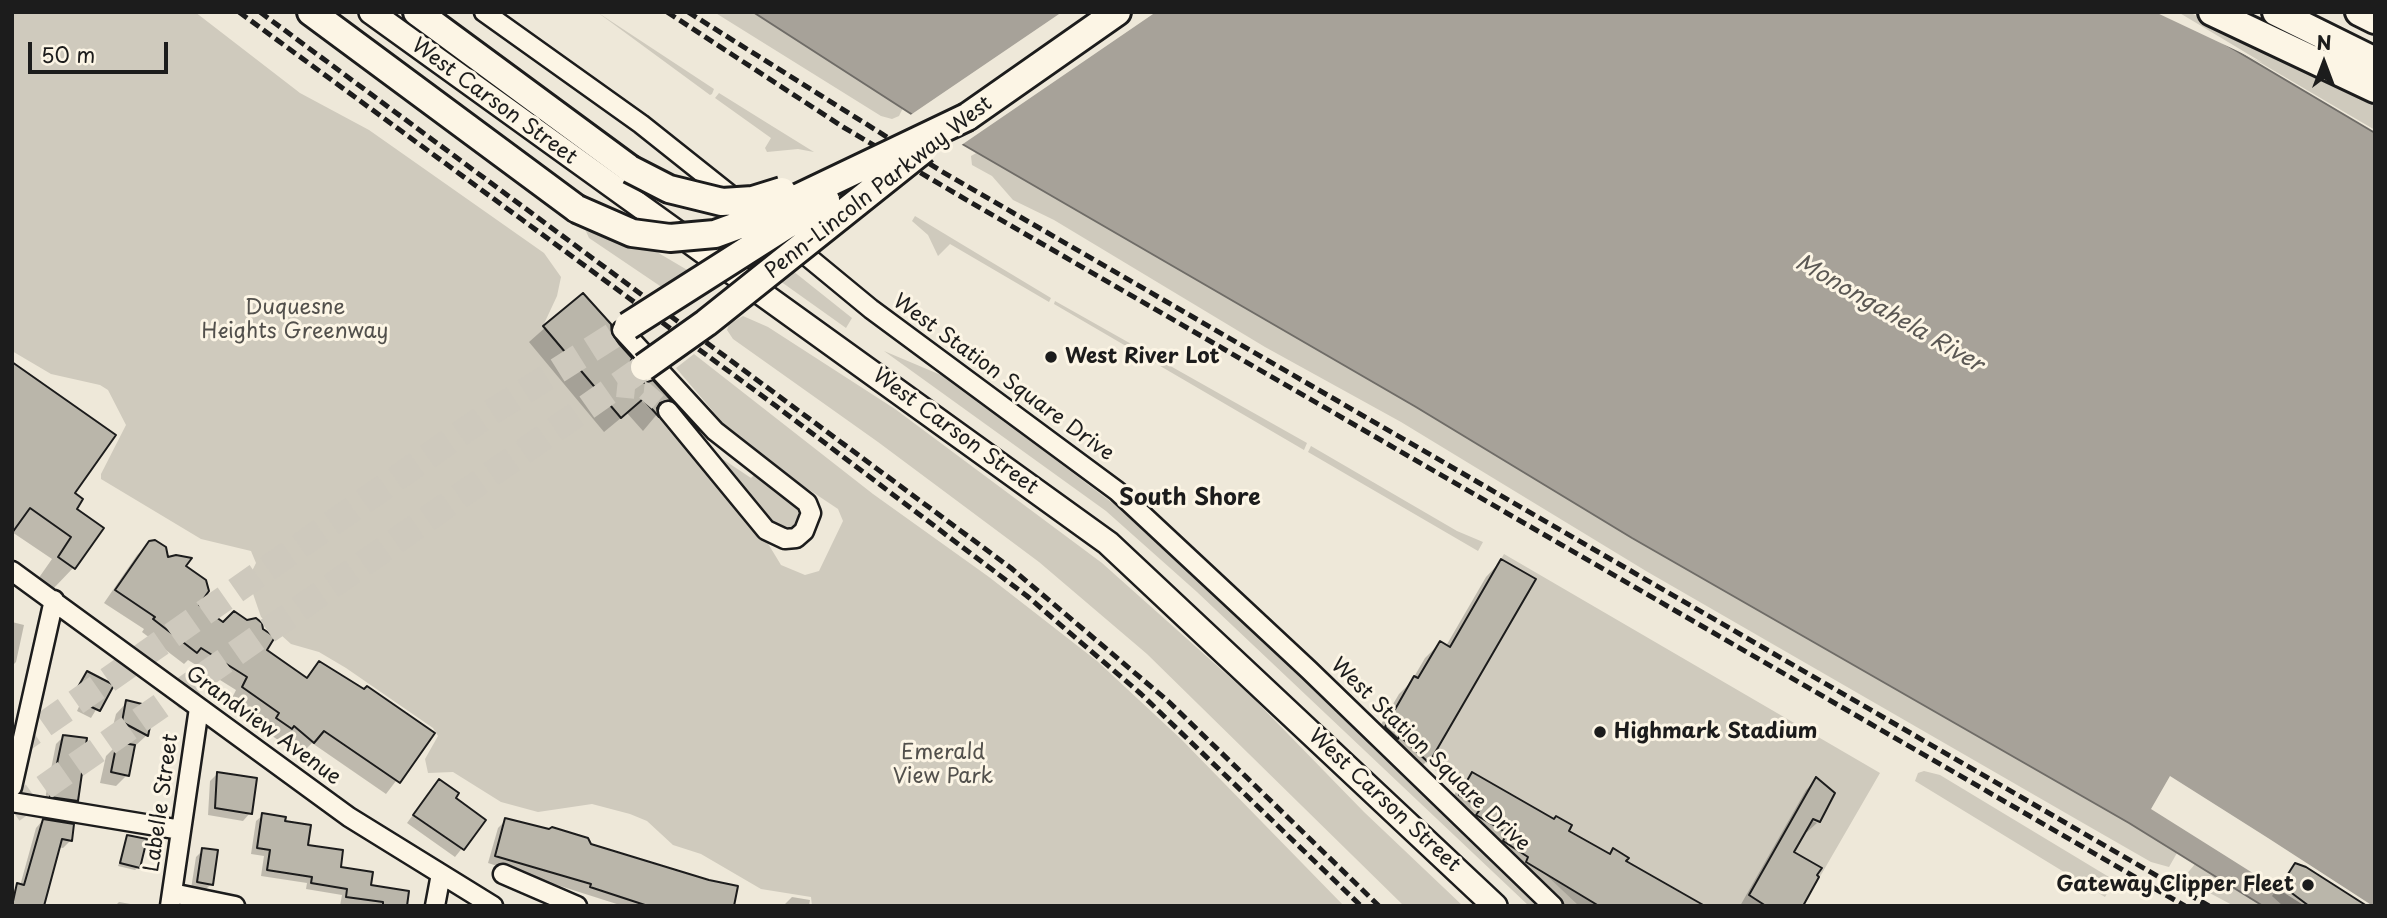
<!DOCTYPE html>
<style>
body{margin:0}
#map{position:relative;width:2387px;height:918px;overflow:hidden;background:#eee8d9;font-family:"Playpen Sans",sans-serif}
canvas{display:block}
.frame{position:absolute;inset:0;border:14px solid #1c1c1c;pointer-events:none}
.north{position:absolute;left:2289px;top:28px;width:70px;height:70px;-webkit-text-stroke:5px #fcf5e5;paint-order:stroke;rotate:0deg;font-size:19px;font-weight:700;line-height:28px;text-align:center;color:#1c1c1c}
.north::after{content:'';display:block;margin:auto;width:24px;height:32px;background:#1c1c1c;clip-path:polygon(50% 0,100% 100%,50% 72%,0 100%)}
.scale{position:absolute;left:28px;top:42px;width:140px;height:32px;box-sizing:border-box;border:4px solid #1c1c1c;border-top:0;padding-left:9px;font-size:21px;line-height:24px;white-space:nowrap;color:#1c1c1c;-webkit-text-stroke:5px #fcf5e5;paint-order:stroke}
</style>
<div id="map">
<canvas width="2387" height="918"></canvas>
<div class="frame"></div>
<div class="north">N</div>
<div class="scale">50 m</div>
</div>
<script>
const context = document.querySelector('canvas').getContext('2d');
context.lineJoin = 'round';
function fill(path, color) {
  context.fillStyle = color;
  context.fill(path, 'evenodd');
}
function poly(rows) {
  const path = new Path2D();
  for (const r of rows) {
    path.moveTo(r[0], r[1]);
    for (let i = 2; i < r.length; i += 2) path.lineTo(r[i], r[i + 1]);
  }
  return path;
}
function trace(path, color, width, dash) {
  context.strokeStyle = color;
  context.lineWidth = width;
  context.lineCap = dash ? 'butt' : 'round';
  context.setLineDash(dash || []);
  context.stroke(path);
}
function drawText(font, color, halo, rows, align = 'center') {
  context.font = font + ' "Playpen Sans",sans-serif';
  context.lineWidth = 6;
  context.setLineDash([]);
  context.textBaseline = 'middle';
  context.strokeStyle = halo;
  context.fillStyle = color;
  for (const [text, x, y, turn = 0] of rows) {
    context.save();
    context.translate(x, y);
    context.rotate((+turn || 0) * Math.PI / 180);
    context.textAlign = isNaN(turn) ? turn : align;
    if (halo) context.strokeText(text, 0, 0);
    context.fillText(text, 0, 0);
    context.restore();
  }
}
fill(poly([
 [12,12,195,12,300,93,369,130,544,253,561,277,557,296,543,326,620,418,641,401,650,407,764,537,781,565,805,575,819,571,843,521,838,509,754,453,723,423,676,368,694,354,873,494,989,577,1097,661,1181,739,1344,906,812,906,811,897,761,889,701,854,673,845,647,821,630,814,592,804,538,812,501,802,453,772,428,773,425,759,438,736,433,728,346,668,319,652,291,644,261,617,250,585,250,575,256,563,251,551,201,539,101,479,101,474,126,425,108,390,100,385,51,374,12,351],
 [597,12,714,89,712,94,710,95],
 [714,12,753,12,903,108,899,116,892,119,881,116],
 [2174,12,2189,12,2375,106,2375,130],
 [719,93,772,126,814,152,798,149,767,152,765,148,771,138,715,98],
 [978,152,1416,407,1632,538,2129,823,2177,853,2169,867,2151,862,2083,823,1646,571,1401,422,1265,347,1054,220,1013,200,992,176,972,165,971,156],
 [915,216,1051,298,1049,302,950,244,938,256,928,235,912,221],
 [585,229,623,244,650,248,689,271,663,288,589,238],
 [793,271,852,318,846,328,780,281],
 [1055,301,1307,443,1304,450,1054,304],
 [743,316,768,327,895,409,1102,563,1251,696,1364,812,1463,906,1404,906,1147,654,1039,562,878,442,733,339,727,330,729,324],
 [884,351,948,378,1115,505,1190,570,1314,686,1376,751,1539,906,1529,906,1197,592,1106,511],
 [1311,446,1457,531,1483,542,1478,551,1308,452],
 [715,454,751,478,754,475,796,506,799,516,794,526,784,529,774,526],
 [1504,554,1880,773,1803,906,1579,906,1400,737,1398,739,1384,727,1414,676,1418,678,1440,641,1450,647],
 [1924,771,1940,775,2109,877,2113,882,2105,897,1915,781,1918,773],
 [2195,864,2263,906,2234,906,2191,883,2185,876]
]), '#cfcabd');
const water = poly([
 [753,12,2171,12,2375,133,2375,906,2263,906,2129,823,1632,538,1416,407,919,119,753,12]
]);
fill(water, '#a7a299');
trace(water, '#6f6c67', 2);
fill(poly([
 [1062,12,1156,12,960,146,909,116],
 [2155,12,2178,12,2263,63],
 [2170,776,2268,838,2373,906,2305,906,2221,853,2151,809]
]), '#eee8d9');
fill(poly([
 [582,295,612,338,630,378,669,400,643,431,627,413,604,432,529,342],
 [12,364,73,494,74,567,53,589,38,579,52,559,12,532],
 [149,543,166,559,184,566,196,605,305,678,319,663,432,734,386,794,312,743,301,754,282,737,278,740,265,731,268,726,231,700,236,690,188,660,184,664,142,632,144,629,104,603,137,555],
 [1501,561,1533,580,1427,761,1412,776,1384,751,1381,753,1370,743,1399,694,1411,682,1425,658,1440,643,1446,646,1486,577],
 [12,622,24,625,16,662,12,666],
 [87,673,111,685,91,718,77,711,82,700,72,695],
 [127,702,147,735,135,746,111,734,116,714],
 [64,736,76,801,69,808,44,804,56,744],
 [118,744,127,775,116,786,100,783,106,756],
 [217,774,250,813,243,821,208,815,210,781],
 [1472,774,1608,855,1614,850,1624,862,1701,906,1560,906,1446,810,1458,788],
 [1817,779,1818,821,1805,817,1817,823,1807,832,1804,831,1792,852,1800,906,1740,906,1806,790],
 [432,789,453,798,484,821,455,857,407,823],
 [263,815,283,822,306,847,405,906,340,906,342,895,306,889,307,883,261,876,264,856,251,854,256,821],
 [43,820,70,841,63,848,58,847,12,906,12,891,20,886,36,828],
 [506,820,590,845,733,906,623,906,488,863,498,828],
 [128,837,139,867,135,870,118,866],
 [203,850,211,884,204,891,191,889,196,857],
 [2295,865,2362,906,2283,906,2272,896],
 [792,897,810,900,809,906,783,906],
 [119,902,142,906,115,906]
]), '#0003');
const building = poly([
 [583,293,611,324,613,337,632,358,628,368,632,377,645,383,653,380,671,400,660,403,657,408,659,417,643,399,621,418,543,326,583,293],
 [12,362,116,435,75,493,83,499,77,509,104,528,75,569,58,557,71,537,30,508,12,533,12,362],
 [155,540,166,547,168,557,176,555,192,558,186,566,206,580,209,591,199,605,223,622,234,611,247,620,256,618,262,623,263,629,275,637,267,650,307,678,319,661,364,689,367,686,435,733,400,783,324,731,314,743,294,726,292,729,276,718,279,713,242,687,247,677,201,648,197,653,153,619,155,617,115,590,149,541,155,540],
 [1501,559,1536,579,1429,763,1400,736,1398,739,1385,727,1414,676,1418,678,1440,641,1450,647,1501,559],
 [87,671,114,685,100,711,83,703,88,693,78,687,87,671],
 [126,700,154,707,148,736,122,722,126,700],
 [63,735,87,738,78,801,50,797,63,735],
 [117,742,135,745,129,776,111,772,117,742],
 [217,772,257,778,252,814,215,808,217,772],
 [1472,772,1554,819,1556,816,1572,825,1569,831,1610,854,1613,848,1629,858,1626,861,1705,906,1599,906,1526,862,1528,857,1503,841,1507,833,1476,815,1481,808,1459,795,1472,772],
 [1816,777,1835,793,1820,822,1813,819,1794,852,1822,868,1817,875,1819,877,1803,906,1766,906,1749,895,1816,777],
 [439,779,459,793,456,798,486,820,464,850,413,815,439,779],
 [262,813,286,817,285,821,311,825,308,845,343,850,341,867,373,872,371,885,409,891,407,906,383,906,383,902,346,897,347,889,311,883,312,877,267,870,270,850,257,848,262,813],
 [505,818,549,829,552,827,588,838,591,844,709,880,738,886,734,906,648,906,590,887,591,884,495,856,505,818],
 [43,819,74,824,72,841,62,839,44,906,12,906,17,883,24,885,43,819],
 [127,835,147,839,140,868,120,863,127,835],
 [202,848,218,850,213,885,197,882,202,848],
 [2295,863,2306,867,2367,906,2309,906,2281,885,2295,863]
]);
fill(building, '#bab6aa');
trace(building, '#1c1c1c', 2);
trace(poly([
 [617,388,645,391,668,411]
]), '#cec9bd', 18, [18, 9]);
trace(poly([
 [12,747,487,415,617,333],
 [12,810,644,367]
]), '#cec9bd', 26, [26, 13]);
const minor = poly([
 [484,12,641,124,739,202],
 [791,243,871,309,1117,491,1309,670,1553,906],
 [622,330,715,431,807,503,811,513,804,531,796,538,785,539,766,530,668,411],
 [12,571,349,817,493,906],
 [12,787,54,600],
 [12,802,181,830],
 [503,874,577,906],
 [172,893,235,906],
 [170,906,199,708],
 [435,906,441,874]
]);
const major = poly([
 [371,12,1108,543,1495,906]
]);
const highway = poly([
 [311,12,577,209],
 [417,12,630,169],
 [2212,12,2375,89],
 [2276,12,2375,61],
 [2359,12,2375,20],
 [967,117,1117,12]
]);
trace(minor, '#1c1c1c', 23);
trace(major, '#1c1c1c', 28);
trace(highway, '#1c1c1c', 32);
trace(minor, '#fcf5e5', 18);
trace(major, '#fcf5e5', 23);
trace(highway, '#fcf5e5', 26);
trace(poly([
 [239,12,776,406,1027,596,1141,694,1361,906],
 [260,12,1011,568,1168,701,1379,906],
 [667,12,843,127,970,202,2185,906],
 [688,12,941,171,2209,906]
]), '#1c1c1c', 5, [10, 5]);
const highwayBridge = poly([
 [630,169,669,189,722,202,753,200,782,191],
 [577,209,632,233,670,238,715,234,745,223,967,117],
 [628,326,826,200],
 [644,367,706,323,924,149]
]);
trace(highwayBridge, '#1c1c1c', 32, []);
trace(highwayBridge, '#fcf5e5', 26);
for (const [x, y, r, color] of [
 [1051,357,7,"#1c1c1c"],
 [1600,732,7,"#1c1c1c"],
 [2308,885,7,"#1c1c1c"]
]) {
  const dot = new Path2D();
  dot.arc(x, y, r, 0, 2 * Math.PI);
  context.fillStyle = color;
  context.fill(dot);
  trace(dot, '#fcf5e5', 2.5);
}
drawText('21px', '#1c1c1c', '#fcf5e5', [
 ["West Carson Street",494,102,36],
 ["Penn-Lincoln Parkway West",879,188,-38],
 ["West Station Square Drive",1003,378,36],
 ["West Carson Street",955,432,36],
 ["Grandview Avenue",263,726,36],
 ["West Station Square Drive",1430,755,44],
 ["West Carson Street",1384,801,43],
 ["Labelle Street",162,803,-82]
]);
drawText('21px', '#52504c', '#fcf5e5', [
 ["Duquesne",295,308],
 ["Heights Greenway",295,332],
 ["Emerald",943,753],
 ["View Park",943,777]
]);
drawText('bold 21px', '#1c1c1c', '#fcf5e5', [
 ["West River Lot",1065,357],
 ["Highmark Stadium",1614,732],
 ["Gateway Clipper Fleet",2294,885,"right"]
], 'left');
drawText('italic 23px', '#5b5854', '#fcf5e5', [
 ["Monongahela River",1889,314,30]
]);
drawText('bold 23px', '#1c1c1c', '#fcf5e5', [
 ["South Shore",1190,499]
]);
</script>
